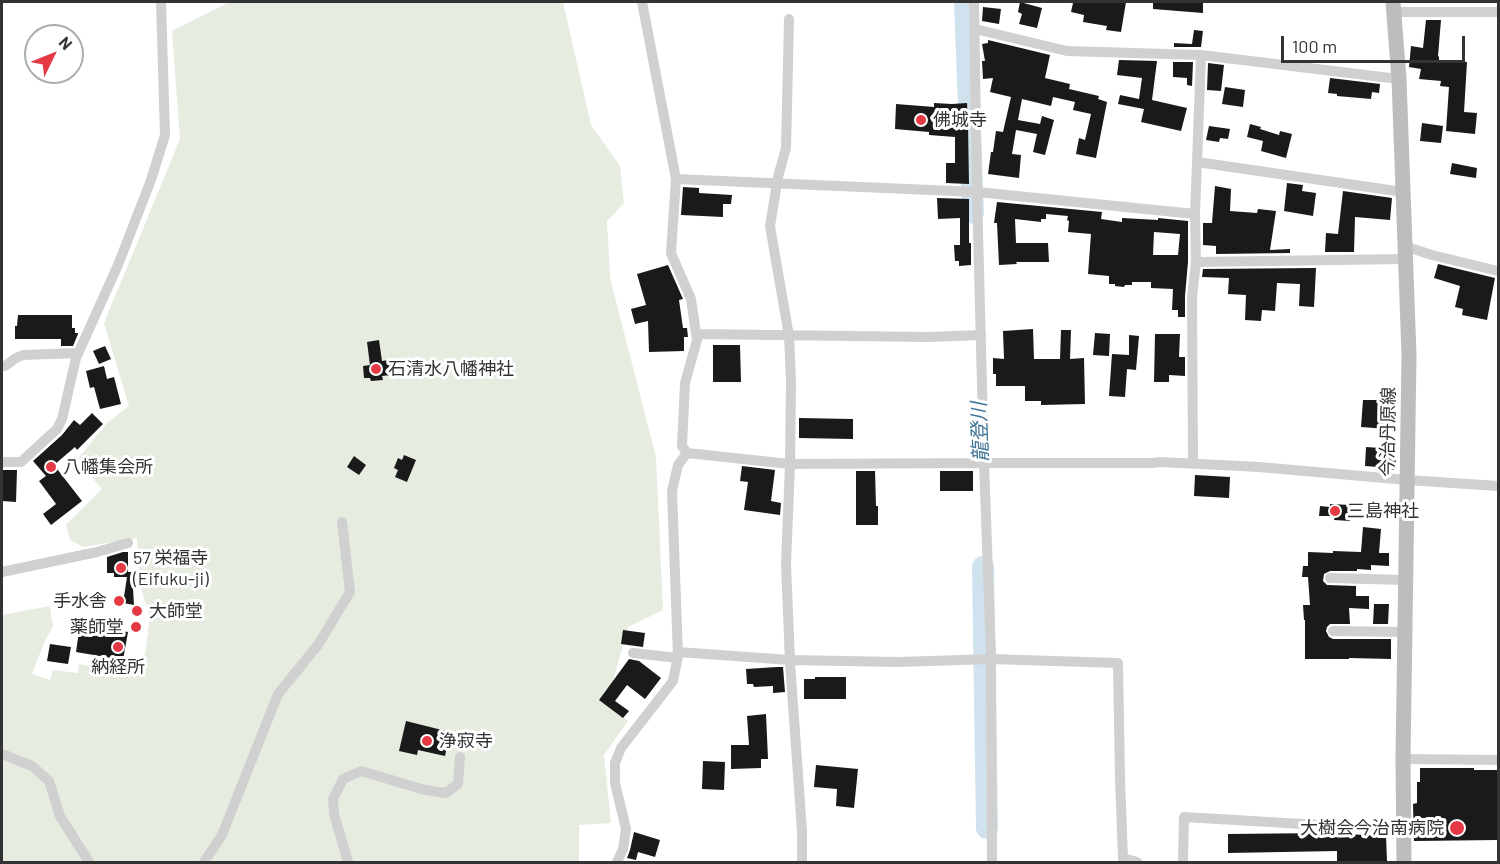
<!DOCTYPE html>
<meta charset="utf-8">
<style>
body{margin:0}
#map{position:relative;width:1500px;height:864px;overflow:hidden;background:#fff;font-family:Barlow,sans-serif}
canvas{display:block}
.frame{position:absolute;inset:0;border:3px solid #333;pointer-events:none}
.north{position:absolute;left:24px;top:24px;width:60px;height:60px;box-sizing:border-box;background:#fff;border:2px solid #adadad;border-radius:50%;rotate:47deg;font-size:16px;font-weight:700;line-height:24px;text-align:center;color:#333}
.north::after{content:'';display:block;margin:auto;width:21px;height:27px;background:#e63946;clip-path:polygon(50% 0,100% 100%,50% 72%,0 100%)}
.scale{position:absolute;left:1281px;top:36px;width:184px;height:27px;box-sizing:border-box;border:3px solid #333;border-top:0;padding-left:8px;font-size:18px;line-height:21px;white-space:nowrap;color:#333;-webkit-text-stroke:4px #fff;paint-order:stroke}
</style>
<div id="map">
<canvas width="1500" height="864"></canvas>
<div class="frame"></div>
<div class="north">N</div>
<div class="scale">100 m</div>
</div>
<script>
const context = document.querySelector('canvas').getContext('2d');
context.lineJoin = 'round';
function fill(path, color) {
  context.fillStyle = color;
  context.fill(path, 'evenodd');
}
function poly(rows) {
  const path = new Path2D();
  for (const r of rows) {
    path.moveTo(r[0], r[1]);
    for (let i = 2; i < r.length; i += 2) path.lineTo(r[i], r[i + 1]);
  }
  return path;
}
function trace(path, color, width, dash) {
  context.strokeStyle = color;
  context.lineWidth = width;
  context.lineCap = dash ? 'butt' : 'round';
  context.setLineDash(dash || []);
  context.stroke(path);
}
function drawText(font, color, halo, rows, align = 'center') {
  context.font = font + ' Barlow,"Noto Sans JP",sans-serif';
  context.lineWidth = 6;
  context.setLineDash([]);
  context.textBaseline = 'middle';
  context.strokeStyle = halo;
  context.fillStyle = color;
  for (const [text, x, y, turn = 0] of rows) {
    context.save();
    context.translate(x, y);
    context.rotate((+turn || 0) * Math.PI / 180);
    context.textAlign = isNaN(turn) ? turn : align;
    if (halo) context.strokeText(text, 0, 0);
    context.fillText(text, 0, 0);
    context.restore();
  }
}
fill(poly([
 [229,2,563,2,591,125,620,166,624,203,607,221,610,278,656,457,663,610,628,627,607,702,628,721,604,755,611,823,579,825,579,862,2,862,2,615,50,606,53,626,44,643,32,674,50,680,53,670,78,673,79,664,137,675,145,655,150,616,140,586,137,538,83,547,70,540,66,525,102,489,77,460,107,423,129,406,104,323,180,139,172,31]
]), '#e6ecdf');
trace(poly([
 [965,2,973,213],
 [983,567,987,828]
]), '#cfe2ee', 22);
fill(poly([
 [1020,2,1042,8,1037,28,1019,24,1022,14,1018,12],
 [1077,2,1126,2,1121,32,1106,30,1107,26,1083,22,1084,15,1071,12,1073,3,1077,3],
 [1153,2,1203,2,1203,13,1153,9],
 [983,7,1001,9,999,24,982,21],
 [1426,20,1441,20,1438,56,1439,57,1439,60,1467,62,1464,112,1477,113,1475,134,1446,131,1449,87,1440,86,1441,81,1419,79,1421,69,1409,67,1411,46,1423,48],
 [1194,30,1203,31,1201,47,1174,47,1174,43,1192,44],
 [988,40,1050,55,1045,78,1070,84,1069,89,1099,96,1098,99,1107,102,1096,158,1076,154,1079,138,1085,140,1091,114,1073,110,1075,102,1053,97,1051,106,1022,99,1018,120,1040,124,1042,116,1054,120,1045,155,1033,152,1037,134,1016,130,1012,154,1021,155,1019,178,988,174,991,152,993,152,996,131,1003,132,1011,97,990,92,993,78,983,79,982,61,985,61,982,44,988,43],
 [1119,60,1157,61,1152,100,1187,108,1181,131,1141,122,1144,109,1118,104,1120,95,1139,99,1142,78,1117,75],
 [1173,62,1193,62,1192,86,1187,85,1187,78,1173,77],
 [1208,63,1224,65,1221,91,1207,90],
 [1330,78,1380,84,1379,93,1372,92,1371,99,1337,96,1337,94,1328,93],
 [1225,87,1245,90,1243,107,1222,104],
 [934,103,952,104,967,103,968,124,969,184,946,183,946,163,955,163,955,137,929,135,929,132,895,129,896,104,934,107],
 [1422,123,1443,126,1441,143,1420,141],
 [1250,124,1261,127,1260,129,1279,135,1280,131,1292,134,1286,158,1261,151,1263,141,1247,137],
 [1209,126,1230,129,1228,139,1220,138,1219,142,1206,140],
 [1452,163,1477,168,1476,178,1450,174],
 [1287,183,1303,185,1302,191,1316,193,1313,216,1284,211],
 [1215,186,1231,189,1230,211,1257,213,1258,209,1276,211,1270,250,1290,249,1290,253,1216,254,1216,246,1203,245,1203,223,1212,223],
 [683,187,699,188,699,193,732,195,731,204,723,204,723,217,681,215],
 [1343,191,1392,198,1390,220,1355,217,1354,252,1325,252,1326,233,1338,234],
 [937,198,969,199,969,243,971,243,971,265,959,266,959,261,955,261,954,245,960,245,960,218,938,219],
 [997,202,1102,212,1101,219,1122,222,1122,218,1158,220,1158,218,1188,221,1188,262,1185,296,1185,317,1178,317,1178,310,1172,310,1173,289,1151,288,1151,282,1132,282,1132,285,1125,285,1124,287,1115,286,1115,284,1109,284,1109,276,1088,274,1091,234,1068,232,1069,221,1067,220,1068,216,1046,214,1046,219,1041,219,1041,222,1015,219,1016,243,1048,243,1049,262,1016,262,1017,264,999,265,997,223,994,223],
 [1154,232,1180,234,1178,255,1153,255],
 [1438,264,1495,278,1487,320,1462,315,1463,309,1455,307,1460,286,1434,278],
 [668,265,683,299,679,300,683,328,687,328,688,337,684,337,684,351,649,352,648,321,635,324,631,309,646,305,637,274],
 [1316,268,1314,307,1299,306,1300,284,1277,283,1275,311,1262,310,1261,321,1245,320,1246,295,1228,294,1229,278,1202,277,1203,269],
 [18,315,72,315,72,328,75,328,75,333,78,333,78,334,73,346,61,346,61,339,15,339,15,326,17,326],
 [1033,329,1034,359,1060,359,1061,330,1071,330,1070,359,1084,358,1085,404,1041,405,1041,401,1025,401,1025,386,996,386,996,374,993,374,993,358,1004,359,1003,331],
 [1095,333,1110,334,1109,356,1093,355],
 [1155,334,1180,334,1179,357,1185,357,1185,376,1169,375,1169,382,1154,382],
 [1129,335,1139,336,1136,370,1127,369,1125,397,1109,396,1112,354,1129,355],
 [379,340,382,361,389,360,391,375,382,376,383,380,371,381,370,378,364,378,363,366,370,365,367,342],
 [713,345,740,345,741,382,713,382],
 [105,346,111,359,99,364,93,351],
 [104,366,107,379,114,377,121,404,100,409,94,387,90,388,86,371],
 [1363,400,1391,400,1388,429,1361,427],
 [92,413,103,424,77,450,75,447,54,465,82,501,51,525,43,514,56,504,39,481,46,476,33,461,62,435,74,420,80,425],
 [799,418,853,419,853,439,799,438],
 [1366,447,1381,448,1381,451,1394,452,1393,456,1396,457,1395,470,1378,470,1378,467,1365,466],
 [404,455,416,460,407,482,395,477,398,470,394,468,398,458,402,460],
 [354,456,366,465,359,475,347,467],
 [742,466,775,470,771,501,781,503,780,515,744,510,748,482,740,481],
 [2,470,17,470,16,502,2,501],
 [856,471,875,471,876,506,878,506,878,525,856,525],
 [940,471,973,471,973,491,940,491],
 [1195,475,1230,477,1229,498,1194,496],
 [1330,504,1351,505,1350,521,1334,520,1335,516,1319,516,1320,506,1330,507],
 [1363,527,1381,529,1379,553,1389,553,1389,566,1371,565,1371,570,1357,569,1357,571,1330,571,1324,574,1323,581,1327,585,1356,586,1356,596,1369,596,1369,609,1349,608,1350,624,1330,624,1327,627,1326,631,1329,637,1333,639,1391,639,1391,659,1349,658,1349,659,1305,659,1305,620,1304,620,1303,605,1310,605,1308,577,1302,577,1303,566,1308,566,1308,552,1333,553,1333,551,1361,552],
 [123,552,128,552,128,572,132,572,134,605,123,603,127,577,114,577,114,573,107,573,107,557],
 [1374,604,1389,604,1388,624,1373,624],
 [80,624,128,632,123,660,76,652],
 [623,630,645,633,643,647,621,644],
 [50,644,71,647,68,664,47,661],
 [629,659,639,661,661,678,645,699,627,685,615,701,629,711,623,718,599,700],
 [777,667,783,667,785,692,773,693,773,686,754,687,753,684,747,684,746,669],
 [815,677,846,677,846,699,804,699,804,679,815,679],
 [766,714,768,759,761,759,761,768,731,769,731,745,749,745,747,716],
 [406,721,450,732,445,756,418,750,417,755,399,751],
 [703,761,725,762,724,790,702,789],
 [816,765,858,769,854,808,836,806,837,789,814,787],
 [1420,768,1474,768,1474,770,1498,770,1498,840,1414,841,1413,804,1417,803,1417,782,1420,782],
 [634,832,660,840,655,857,638,852,636,860,627,858,630,850],
 [1327,833,1386,836,1387,861,1380,861,1380,862,1337,862,1337,851,1228,853,1228,834]
]), '#1a1a1a');
trace(poly([
 [642,2,676,179,671,253,691,299,697,340,685,383,682,446,687,453,790,464,984,463,1152,463,1160,462,1259,467,1407,480,1498,486],
 [974,2,977,192,984,463,991,655,992,862],
 [1394,12,1498,12],
 [789,19,786,148,778,177,770,226,789,336,791,382,790,464,786,564,790,662,802,831,802,862],
 [975,29,1067,51,1201,55,1399,79],
 [1197,162,1201,55],
 [676,179,977,192,1195,214],
 [1403,192,1197,162,1195,214,1196,262,1405,259],
 [1404,246,1432,255,1498,271],
 [696,334,928,337,981,335],
 [2,366,5,366,16,358,23,355,78,353],
 [2,462,21,462,57,429,62,419,76,358,118,265,151,180,165,135,161,2],
 [1193,464,1192,297,1196,262],
 [2,572,97,552,128,543],
 [1330,578,1405,580],
 [1333,631,1405,632],
 [678,652,790,660,898,662,991,659,1118,663,1120,778,1123,858,1137,862],
 [633,653,678,658],
 [2,754,32,766,49,781,60,816,89,862],
 [1403,759,1498,760],
 [204,862,222,835,278,694,318,645,350,592,342,522],
 [348,862,334,814,333,799,343,779,361,771,425,790,446,793,458,784,460,757],
 [617,862,623,849,626,829,615,783,615,763,621,748,673,681,678,656,672,491,678,465,687,453],
 [1183,862,1184,817,1404,830]
]), '#d0d0d0', 10);
trace(poly([
 [1393,2,1399,79,1409,355,1403,759,1404,862]
]), '#bdbdbd', 15);
for (const [x, y, r, color] of [
 [921,120,6,"#e63946"],
 [376,369,6,"#e63946"],
 [51,467,6,"#e63946"],
 [1335,511,6,"#e63946"],
 [121,568,6,"#e63946"],
 [119,601,6,"#e63946"],
 [137,611,6,"#e63946"],
 [136,627,6,"#e63946"],
 [118,647,6,"#e63946"],
 [427,741,6,"#e63946"],
 [1457,828,8,"#e63946"]
]) {
  const dot = new Path2D();
  dot.arc(x, y, r, 0, 2 * Math.PI);
  context.fillStyle = color;
  context.fill(dot);
  trace(dot, '#fff', 2);
}
drawText('18px', '#333', '#fff', [
 ["佛城寺",933,120],
 ["石清水八幡神社",388,369],
 ["八幡集会所",63,467],
 ["三島神社",1347,511],
 ["57 栄福寺",133,558],
 ["(Eifuku-ji)",133,579],
 ["手水舎",107,601,"right"],
 ["大師堂",149,611],
 ["薬師堂",124,627,"right"],
 ["納経所",118,667,"center"],
 ["浄寂寺",439,741],
 ["大樹会今治南病院",1444,828,"right"]
], 'left');
drawText('18px', '#333', '#fff', [
 ["今治丹原線",1388,432,-89]
]);
drawText('italic 20px', '#3f7597', '#fff', [
 ["龍登川",980,432,-92]
]);
</script>
